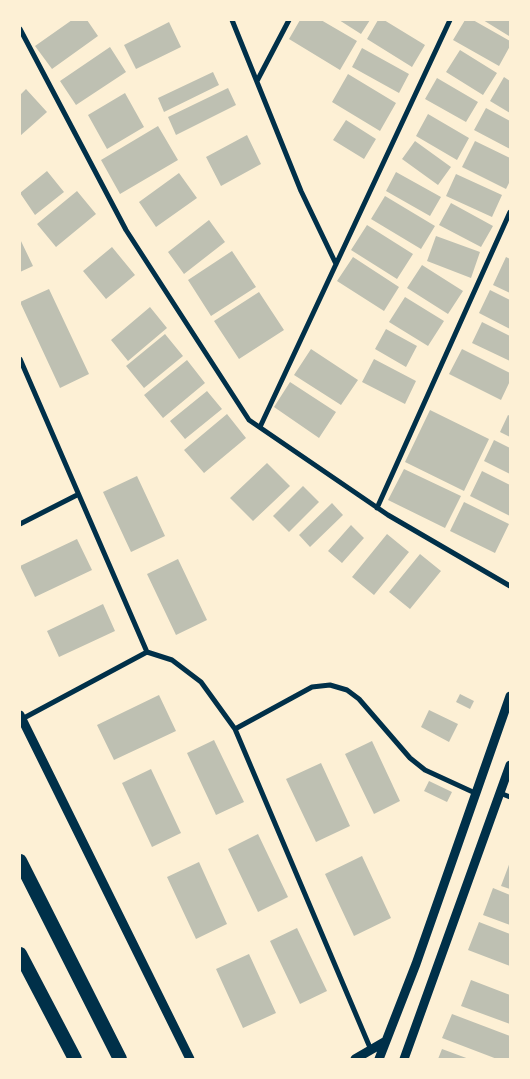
<!DOCTYPE html>
<style>
body{margin:0}
#map{position:relative;width:530px;height:1079px;overflow:hidden;background:#fdf0d5;font-family:Rubik,sans-serif}
canvas{display:block}
.frame{position:absolute;inset:0;border:21px solid #fdf0d5;pointer-events:none}
</style>
<div id="map">
<canvas width="530" height="1079"></canvas>
<div class="frame"></div>
</div>
<script>
const context = document.querySelector('canvas').getContext('2d');
context.lineJoin = 'round';
function fill(path, color) {
  context.fillStyle = color;
  context.fill(path, 'evenodd');
}
function poly(rows) {
  const path = new Path2D();
  for (const r of rows) {
    path.moveTo(r[0], r[1]);
    for (let i = 2; i < r.length; i += 2) path.lineTo(r[i], r[i + 1]);
  }
  return path;
}
function trace(path, color, width, dash) {
  context.strokeStyle = color;
  context.lineWidth = width;
  context.lineCap = dash ? 'butt' : 'round';
  context.setLineDash(dash || []);
  context.stroke(path);
}
fill(poly([
 [72,20,87,20,98,36,52,69,35,46],
 [300,20,321,20,357,41,340,70,289,39],
 [339,20,370,20,361,34],
 [378,20,384,20,425,45,412,67,367,39],
 [465,20,473,20,510,41,510,46,499,66,453,40],
 [483,20,510,20,510,34,509,36],
 [169,22,181,47,136,69,124,45],
 [110,47,126,72,76,105,60,81],
 [362,48,409,74,399,93,352,67],
 [460,50,497,73,483,95,446,72],
 [213,72,219,85,164,112,158,98],
 [348,74,396,103,380,131,332,102],
 [504,77,510,81,510,113,490,101],
 [437,78,478,102,466,122,425,99],
 [228,88,236,105,176,135,168,117],
 [26,89,47,112,20,136,20,95],
 [125,93,144,127,107,149,88,115],
 [486,108,510,121,510,149,474,130],
 [428,114,469,138,457,160,416,136],
 [346,120,376,139,364,159,333,140],
 [158,126,178,160,120,194,101,160],
 [247,135,261,164,221,186,206,157],
 [415,141,451,167,438,185,402,159],
 [475,141,510,158,510,181,506,189,462,167],
 [47,171,64,192,35,215,20,193],
 [396,172,441,197,430,216,386,191],
 [179,173,197,198,156,227,139,202],
 [456,174,502,195,492,217,446,196],
 [77,191,96,214,56,247,37,224],
 [385,196,435,226,421,249,371,219],
 [451,203,493,226,481,247,439,225],
 [209,220,225,242,184,274,168,252],
 [367,225,413,254,397,279,351,250],
 [436,236,480,252,471,278,427,261],
 [20,239,33,266,20,272],
 [112,247,135,275,106,299,83,271],
 [232,251,256,287,211,316,188,280],
 [353,257,399,287,384,311,337,281],
 [506,257,510,259,510,293,493,285],
 [422,265,463,291,448,314,407,288],
 [49,289,89,374,60,388,20,302],
 [490,290,510,300,510,329,479,313],
 [259,292,284,330,239,359,214,321],
 [405,297,444,321,428,346,389,322],
 [150,307,167,328,128,361,111,340],
 [482,322,510,336,510,361,472,343],
 [386,329,417,346,406,367,375,349],
 [165,334,183,356,144,388,126,366],
 [311,349,358,380,341,405,294,375],
 [462,349,510,373,510,381,501,400,449,374],
 [374,359,416,381,405,404,362,382],
 [187,360,205,383,163,418,144,395],
 [290,382,336,412,319,438,274,407],
 [207,391,222,409,185,439,170,421],
 [430,410,489,439,464,491,405,462],
 [227,414,246,438,204,473,184,450],
 [508,415,510,416,510,437,500,432],
 [494,440,510,448,510,474,484,461],
 [267,463,290,486,253,521,230,498],
 [404,469,461,496,445,528,388,500],
 [482,471,510,485,510,516,470,496],
 [137,476,165,536,131,552,103,492],
 [303,486,319,502,289,532,273,516],
 [464,502,509,524,495,553,450,531],
 [332,503,343,515,310,547,299,535],
 [351,525,364,538,342,563,328,551],
 [387,534,409,552,374,595,352,577],
 [77,539,92,570,35,597,20,566],
 [420,554,441,571,410,609,389,592],
 [178,559,207,620,176,635,147,574],
 [103,604,115,631,59,657,47,631],
 [460,694,474,701,470,709,456,702],
 [159,695,176,731,114,760,97,725],
 [429,710,458,724,449,742,421,727],
 [214,740,244,802,216,815,187,753],
 [372,741,400,801,374,814,345,754],
 [321,763,350,826,316,842,286,779],
 [151,769,181,833,152,847,122,783],
 [429,781,452,792,447,802,424,791],
 [258,834,288,897,258,912,228,849],
 [362,856,391,918,354,936,325,874],
 [199,862,227,924,196,939,167,877],
 [510,862,510,889,501,886],
 [493,888,510,895,510,925,483,915],
 [479,922,510,934,510,966,468,950],
 [297,928,327,991,300,1004,270,941],
 [249,954,276,1013,243,1028,216,969],
 [471,980,510,995,510,1024,461,1006],
 [452,1014,510,1036,510,1059,497,1059,442,1038],
 [442,1049,469,1059,438,1059]
]), '#bec0b2');
trace(poly([
 [232,20,301,191,336,264],
 [20,29,126,230,249,420,388,515,510,586],
 [257,81,289,20],
 [20,359,147,652],
 [260,427,450,20],
 [377,508,510,212],
 [20,524,77,495],
 [22,719,147,652,172,660,201,682,235,729,371,1050],
 [235,729,312,687,330,685,347,690,359,699,410,758,425,770,475,793],
 [500,793,510,797]
]), '#003049', 5);
trace(poly([
 [20,715,190,1059],
 [355,1059,386,1041],
 [379,1059,416,964,510,696],
 [404,1059,510,765]
]), '#003049', 9);
trace(poly([
 [20,861,120,1059],
 [20,954,75,1059]
]), '#003049', 14);
</script>
